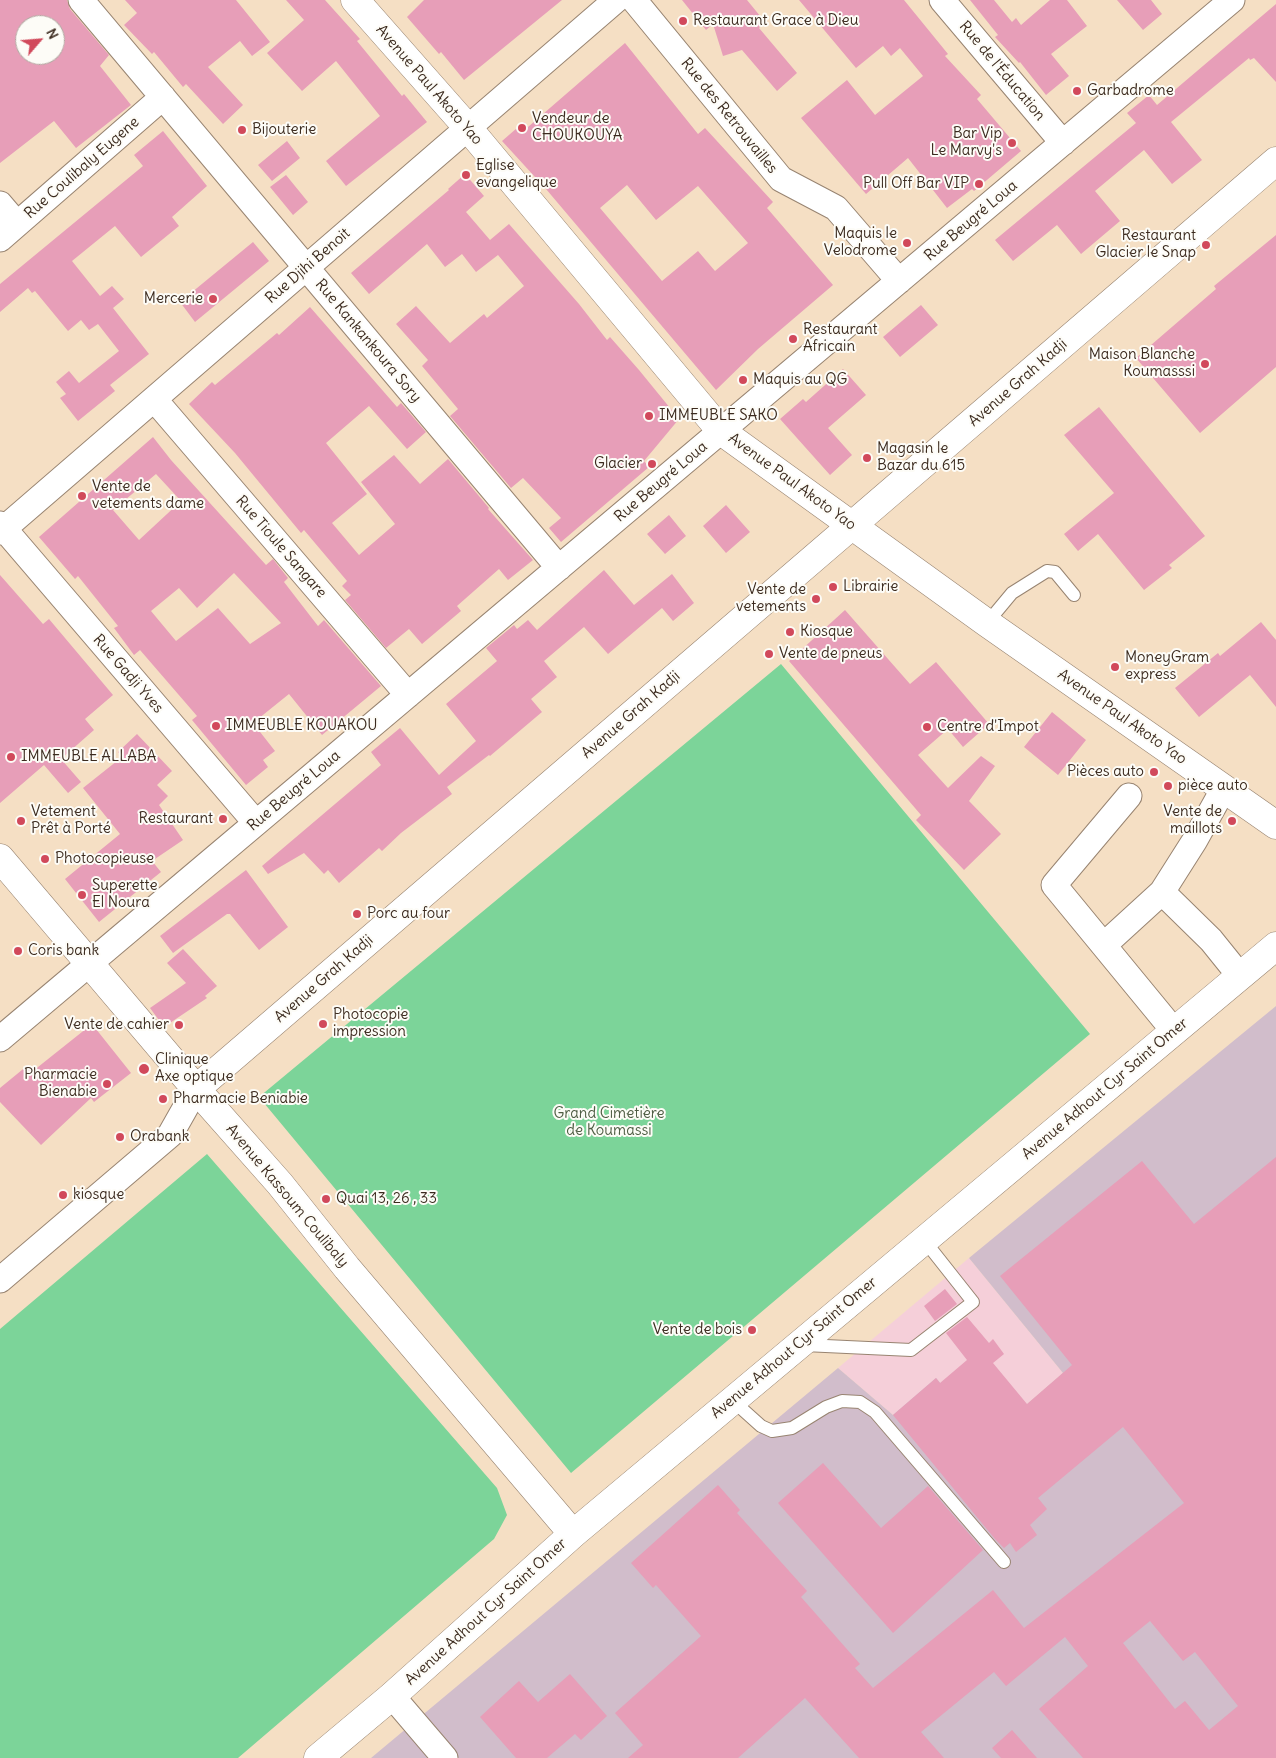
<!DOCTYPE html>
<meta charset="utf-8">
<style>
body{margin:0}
#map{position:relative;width:1276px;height:1758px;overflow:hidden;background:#f5dfc4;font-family:Delius,sans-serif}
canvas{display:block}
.north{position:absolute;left:15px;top:15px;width:50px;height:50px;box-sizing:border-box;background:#fdfcf7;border:1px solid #afa8a0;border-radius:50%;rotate:63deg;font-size:14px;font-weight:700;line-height:20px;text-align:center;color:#3b2a1e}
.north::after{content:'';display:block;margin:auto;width:18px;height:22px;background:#d1495b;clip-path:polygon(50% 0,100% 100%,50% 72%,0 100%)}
</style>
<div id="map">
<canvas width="1276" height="1758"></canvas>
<div class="north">N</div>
</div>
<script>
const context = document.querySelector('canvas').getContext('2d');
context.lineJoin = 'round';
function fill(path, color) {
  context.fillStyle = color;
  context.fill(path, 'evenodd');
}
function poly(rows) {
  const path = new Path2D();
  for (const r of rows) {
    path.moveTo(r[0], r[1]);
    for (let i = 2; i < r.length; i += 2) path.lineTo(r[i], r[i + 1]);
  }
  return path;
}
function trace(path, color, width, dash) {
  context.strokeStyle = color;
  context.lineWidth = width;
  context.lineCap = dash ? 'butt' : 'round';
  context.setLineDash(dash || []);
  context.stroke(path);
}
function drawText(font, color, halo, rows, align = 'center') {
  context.font = font + ' Delius,sans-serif';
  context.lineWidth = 4;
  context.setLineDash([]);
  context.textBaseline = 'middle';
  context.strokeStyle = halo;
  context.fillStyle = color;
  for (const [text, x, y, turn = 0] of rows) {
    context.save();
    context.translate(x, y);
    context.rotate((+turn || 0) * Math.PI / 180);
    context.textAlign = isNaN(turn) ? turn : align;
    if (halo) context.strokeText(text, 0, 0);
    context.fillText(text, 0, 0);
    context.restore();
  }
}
fill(poly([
 [969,1258,1063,1373,987,1439,893,1415,838,1368]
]), '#f5cfd9');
fill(poly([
 [1276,1006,1276,1758,371,1758,838,1368,893,1415,936,1378,988,1438,1063,1373,969,1258]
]), '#d1bdcb');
fill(poly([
 [781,664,1090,1034,571,1473,259,1097],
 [207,1154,497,1488,507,1515,494,1539,238,1758,0,1758,0,1329]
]), '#7cd499');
fill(poly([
 [0,0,67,0,70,9,109,55,100,66,131,105,76,148,54,121,0,163],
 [25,25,55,25,55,55,25,55],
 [125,0,236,0,270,42,252,56,240,41,208,67,243,105,223,124,186,84,183,87,154,52,152,54,124,25,137,13],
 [286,0,325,0,360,39,357,41,402,96,404,94,427,122,346,186,326,161,380,116,336,61,302,91,267,53,304,20],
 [424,0,562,0,464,80,441,52,439,54,407,17],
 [682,0,747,0,765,22,759,28,797,73,777,91,742,50,723,56,713,24,706,30],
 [799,0,904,0,948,54,945,56,981,95,977,99,1021,151,974,191,972,189,947,208,908,158,866,194,801,118,847,80,875,115,923,76,900,48,891,56,883,46,856,68],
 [970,0,994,0,1012,22,1016,18,1021,25,1050,0,1067,0,1087,26,1051,54,1069,76,1046,95,1020,62,1019,63,995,37,998,35],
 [1117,0,1151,0,1162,14,1143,30],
 [1276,4,1276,82,1254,58,1250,60,1249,58,1171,122,1202,160,1172,184,1144,150,1095,191,1120,221,1081,254,1057,225,1013,261,995,240,1136,123,1127,113,1149,95,1157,105],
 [625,43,698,134,705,128,773,202,767,208,833,285,758,349,716,390,546,189,502,141,524,122,528,127],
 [627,185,656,220,698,186,748,243,715,271,698,251,662,281,600,208],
 [163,131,207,186,172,217,179,226,141,257,115,226,72,261,100,296,112,286,124,299,113,308,149,354,110,385,115,391,78,421,60,398,66,394,56,382,69,371,79,383,119,351,98,324,89,330,81,320,68,331,35,291,32,293,28,288,0,312,0,284,143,166,134,155],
 [287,141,300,158,272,181,258,165],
 [465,174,484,196,466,212,490,240,509,224,579,304,607,340,610,337,639,370,679,419,644,461,649,467,561,542,549,528,561,518,523,478,511,488,450,416,458,409,422,366,428,360,396,324,416,306,450,343,484,314,487,318,524,286,498,255,476,272,462,254,445,267,427,244,369,294,351,273,449,190,448,189],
 [286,175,308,202,293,215,270,187],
 [1276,235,1276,367,1200,433,1136,358,1216,289,1214,286],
 [253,242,269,261,195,322,180,302],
 [921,305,938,325,900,357,883,337],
 [310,307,397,407,401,403,426,432,407,449,369,406,326,443,367,494,332,523,359,555,395,524,361,482,394,455,420,484,448,459,489,508,488,509,533,560,508,580,499,569,457,606,461,611,422,644,409,629,386,648,345,600,351,595,342,586,347,581,304,530,301,533,235,453,189,404,212,382,215,385,277,333,279,335],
 [843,369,866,395,828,428,852,455,830,475,780,419,803,399,806,402],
 [1099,407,1205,536,1169,565,1172,568,1144,590,1098,534,1078,551,1064,534,1114,493,1064,435],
 [153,437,171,460,266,565,273,559,288,578,284,582,318,626,324,620,381,686,322,735,289,694,253,723,275,751,263,760,268,767,246,785,192,720,197,716,140,650,134,655,114,628,118,626,78,576,75,579,39,537],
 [156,474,181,501,139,540,113,510],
 [234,573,281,623,250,644,218,608,176,641,151,611,179,588,197,608],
 [726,505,750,532,726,553,703,526],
 [669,515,686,536,665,554,647,534],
 [604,570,634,605,672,574,694,603,673,621,662,608,608,654,584,627,544,661,557,677,531,699,542,712,490,756,489,755,447,787,452,794,401,833,382,851,379,848,339,883,328,870,324,874,304,853,268,874,262,866,381,765,371,752,400,728,439,775,476,741,446,704,497,661,486,648,514,625,517,629,528,620,537,630],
 [0,575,43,624,49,619,113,695,85,719,94,730,61,759,81,782,68,793,44,765,0,803],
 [845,610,910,684,936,662,989,724,963,747,948,729,918,755,948,788,981,756,995,766,969,801,1001,834,964,870,916,820,921,815,789,661],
 [1261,622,1276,640,1276,707,1250,675,1199,717,1175,688,1218,653,1220,656],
 [1052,712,1086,740,1058,775,1024,747],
 [137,734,172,771,157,785,168,796,159,805,183,840,152,861,161,872,99,922,65,879,120,834,83,788,122,757,118,752],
 [246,870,288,927,259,950,230,914,227,914,173,953,160,936],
 [183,949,217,986,205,996,207,998,164,1027,150,1008,186,983,167,963],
 [92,1024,131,1073,94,1102,91,1098,41,1145,0,1102,0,1088,28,1065,33,1071],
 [1276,1157,1276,1758,1083,1758,1039,1709,1088,1666,1065,1637,1006,1686,994,1672,921,1732,944,1758,859,1758,805,1698,738,1758,628,1758,643,1745,615,1713,701,1636,656,1585,653,1588,631,1563,718,1485,740,1510,737,1513,807,1591,801,1597,860,1664,855,1668,873,1688,993,1590,1024,1628,1184,1503,1123,1427,1038,1498,1047,1509,1030,1525,1037,1535,1016,1552,1010,1543,1004,1548,995,1539,893,1415,936,1378,940,1383,967,1360,946,1333,967,1317,989,1343,993,1339,1004,1354,993,1363,1027,1404,1072,1365,1000,1276,1142,1161,1194,1224],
 [1150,1621,1183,1661,1195,1652,1238,1706,1209,1730,1185,1701,1175,1709,1123,1643],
 [945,1289,957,1304,935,1321,924,1306],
 [823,1463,881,1528,928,1486,983,1550,893,1633,778,1503],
 [570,1674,607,1716,581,1740,575,1734,547,1758,516,1758,480,1717,519,1681,538,1702],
 [1012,1730,1037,1758,1001,1758,992,1748]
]), '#e79eb8');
const lane = poly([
 [987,623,1012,593,1047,571,1055,572,1074,595],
 [804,1345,911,1350,973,1302,924,1240],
 [732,1400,761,1426,772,1431,792,1428,826,1407,842,1401,860,1402,875,1412,1004,1562]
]);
const street = poly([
 [81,0,559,568],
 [634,0,781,179,836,208,899,281],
 [942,0,1063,143],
 [0,204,17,224],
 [0,239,163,97],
 [154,399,408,695],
 [0,524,256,823],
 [0,532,616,0],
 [1129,796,1054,885,1174,1031],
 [1162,892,1211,940,1240,976],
 [1104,945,1162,892,1195,840,1224,788],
 [0,1039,1232,0],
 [0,1280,170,1135,196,1089],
 [392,1696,445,1758]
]);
const secondary = poly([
 [355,0,468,128,721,431,987,623,1276,825],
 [0,858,196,1089,280,1184,347,1268,573,1534],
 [196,1089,1276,161],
 [318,1758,392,1696,573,1534,1276,946]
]);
trace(lane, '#988471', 14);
trace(street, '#988471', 27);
trace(secondary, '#988471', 29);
trace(lane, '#fff', 12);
trace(street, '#fff', 25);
trace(secondary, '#fff', 28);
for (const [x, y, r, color] of [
 [683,21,5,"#d1495b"],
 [1077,91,5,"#d1495b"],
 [522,128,5,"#d1495b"],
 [242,130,5,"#d1495b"],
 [1012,143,5,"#d1495b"],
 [466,175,5,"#d1495b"],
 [979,184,5,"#d1495b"],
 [907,243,5,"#d1495b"],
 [1206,245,5,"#d1495b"],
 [213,299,5,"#d1495b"],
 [793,339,5,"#d1495b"],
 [1205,364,5,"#d1495b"],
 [743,380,5,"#d1495b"],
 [649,416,5,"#d1495b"],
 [867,458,5,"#d1495b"],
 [652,464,5,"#d1495b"],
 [82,496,5,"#d1495b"],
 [833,587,5,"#d1495b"],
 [816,599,5,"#d1495b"],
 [790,632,5,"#d1495b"],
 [769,654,5,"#d1495b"],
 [1115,667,5,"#d1495b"],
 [216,726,5,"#d1495b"],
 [927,727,5,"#d1495b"],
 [11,757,5,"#d1495b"],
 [1154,772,5,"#d1495b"],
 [1168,786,5,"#d1495b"],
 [223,819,5,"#d1495b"],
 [21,821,5,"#d1495b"],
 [1232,821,5,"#d1495b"],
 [45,859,5,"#d1495b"],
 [82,895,5,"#d1495b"],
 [357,914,5,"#d1495b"],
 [18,951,5,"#d1495b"],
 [323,1024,5,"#d1495b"],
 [179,1025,5,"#d1495b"],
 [144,1069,6,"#d1495b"],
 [107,1084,5,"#d1495b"],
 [163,1099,5,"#d1495b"],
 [120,1137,5,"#d1495b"],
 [63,1195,5,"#d1495b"],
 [326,1199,5,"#d1495b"],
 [752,1330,5,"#d1495b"]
]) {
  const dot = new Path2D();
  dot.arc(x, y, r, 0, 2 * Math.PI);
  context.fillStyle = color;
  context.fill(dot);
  trace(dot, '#fdfcf7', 2);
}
drawText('15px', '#3b2a1e', '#fdfcf7', [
 ["Restaurant Grace à Dieu",693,21],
 ["Garbadrome",1087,91],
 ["Vendeur de",532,119],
 ["CHOUKOUYA",532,136],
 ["Bijouterie",252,130],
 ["Bar Vip",1002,134,"right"],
 ["Le Marvy's",1002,151,"right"],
 ["Eglise",476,166],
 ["evangelique",476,183],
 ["Pull Off Bar VIP",969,184,"right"],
 ["Maquis le",897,234,"right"],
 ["Velodrome",897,251,"right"],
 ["Restaurant",1196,236,"right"],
 ["Glacier le Snap",1196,253,"right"],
 ["Mercerie",203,299,"right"],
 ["Restaurant",803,330],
 ["Africain",803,347],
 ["Maison Blanche",1195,355,"right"],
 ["Koumasssi",1195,372,"right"],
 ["Maquis au QG",753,380],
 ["IMMEUBLE SAKO",659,416],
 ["Magasin le",877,449],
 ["Bazar du 615",877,466],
 ["Glacier",642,464,"right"],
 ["Vente de",92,487],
 ["vetements dame",92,504],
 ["Librairie",843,587],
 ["Vente de",806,590,"right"],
 ["vetements",806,607,"right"],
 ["Kiosque",800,632],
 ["Vente de pneus",779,654],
 ["MoneyGram",1125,658],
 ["express",1125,675],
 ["IMMEUBLE KOUAKOU",226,726],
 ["Centre d'Impot",937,727],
 ["IMMEUBLE ALLABA",21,757],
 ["Pièces auto",1144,772,"right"],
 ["pièce auto",1178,786],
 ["Vetement",31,812],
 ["Prêt à Porté",31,829],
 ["Vente de",1222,812,"right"],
 ["maillots",1222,829,"right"],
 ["Restaurant",213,819,"right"],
 ["Photocopieuse",55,859],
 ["Superette",92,886],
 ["El Noura",92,903],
 ["Porc au four",367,914],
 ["Coris bank",28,951],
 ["Photocopie",333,1015],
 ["impression",333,1032],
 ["Vente de cahier",169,1025,"right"],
 ["Clinique",155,1060],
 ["Axe optique",155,1077],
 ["Pharmacie",97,1075,"right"],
 ["Bienabie",97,1092,"right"],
 ["Pharmacie Beniabie",173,1099],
 ["Orabank",130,1137],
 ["kiosque",73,1195],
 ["Quai 13, 26 , 33",336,1199],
 ["Vente de bois",742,1330,"right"]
], 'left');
drawText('15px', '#3b2a1e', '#fdfcf7', [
 ["Rue de l'Éducation",1002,71,50],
 ["Avenue Paul Akoto Yao",429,85,49],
 ["Rue des Retrouvailles",729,116,51],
 ["Rue Coulibaly Eugene",82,168,-41],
 ["Rue Beugré Loua",971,221,-40],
 ["Rue Djihi Benoit",308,266,-41],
 ["Rue Kankankoura Sory",368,341,50],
 ["Avenue Grah Kadji",1018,383,-41],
 ["Rue Beugré Loua",661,482,-40],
 ["Avenue Paul Akoto Yao",792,482,36],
 ["Rue Tioule Sangare",281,547,49],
 ["Rue Gadji Yves",128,674,49],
 ["Avenue Grah Kadji",631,715,-41],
 ["Avenue Paul Akoto Yao",1122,717,35],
 ["Rue Beugré Loua",294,791,-40],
 ["Avenue Grah Kadji",324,979,-41],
 ["Avenue Adhout Cyr Saint Omer",1105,1089,-40],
 ["Avenue Kassoum Coulibaly",287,1196,50],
 ["Avenue Adhout Cyr Saint Omer",794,1348,-40],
 ["Avenue Adhout Cyr Saint Omer",486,1612,-42]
]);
drawText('15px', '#4e5d43', '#fdfcf7', [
 ["Grand Cimetière",609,1114],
 ["de Koumassi",609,1131]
]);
</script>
